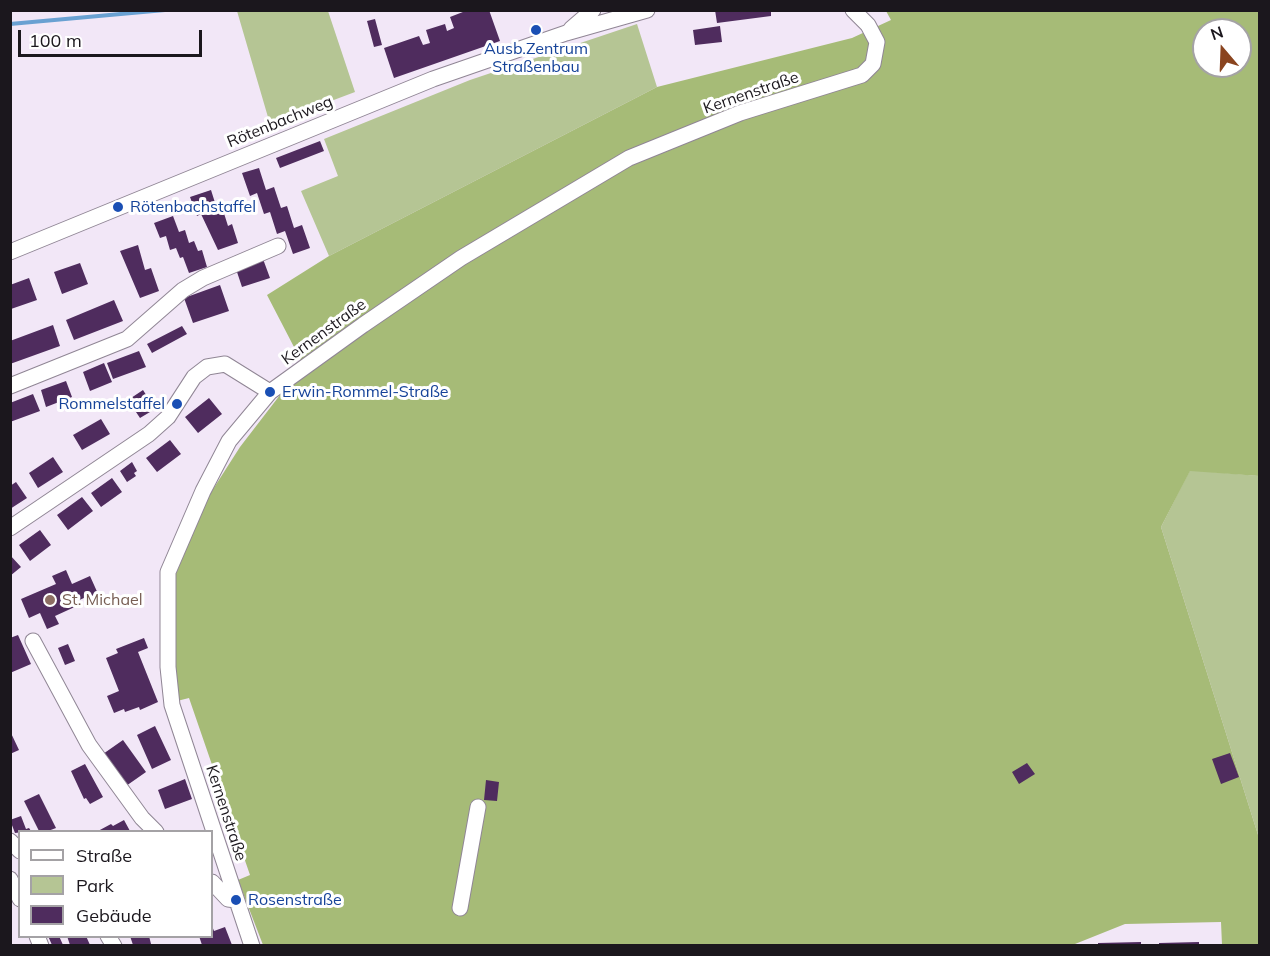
<!DOCTYPE html>
<meta charset="utf-8">
<style>
body{margin:0}
#map{position:relative;width:1270px;height:956px;overflow:hidden;background:#f2e7f7;font-family:Mulish,sans-serif}
canvas{display:block}
.frame{position:absolute;inset:0;border:12px solid #1b171d;pointer-events:none}
.legend{position:absolute;left:18px;top:830px;width:195px;height:108px;box-sizing:border-box;background:#fff;border:2px solid #a4a2a5;margin:0;padding:8px 10px;list-style:none;font-size:18px;color:#1b171d}
.legend li{display:flex;align-items:center;gap:12px;height:30px}
.legend b{width:30px;border:2px solid #a4a2a5}
.north{position:absolute;left:1192px;top:18px;width:60px;height:60px;box-sizing:border-box;background:#fff;border:2px solid #a4a2a5;border-radius:50%;rotate:341deg;font-size:16px;font-weight:700;line-height:24px;text-align:center;color:#1b171d}
.north::after{content:'';display:block;margin:auto;width:21px;height:27px;background:#8a441f;clip-path:polygon(50% 0,100% 100%,50% 72%,0 100%)}
.scale{position:absolute;left:18px;top:30px;width:184px;height:27px;box-sizing:border-box;border:3px solid #1b171d;border-top:0;padding-left:8px;font-size:18px;line-height:21px;white-space:nowrap;color:#1b171d;-webkit-text-stroke:4px #fff;paint-order:stroke}
</style>
<div id="map">
<canvas width="1270" height="956"></canvas>
<div class="frame"></div>
<ul class="legend">
<li><b style="height:8px;background:#fff"></b>Straße</li>
<li><b style="height:16px;background:#b5c594"></b>Park</li>
<li><b style="height:16px;background:#4f2c5e"></b>Gebäude</li>
</ul>
<div class="north">N</div>
<div class="scale">100 m</div>
</div>
<script>
const context = document.querySelector('canvas').getContext('2d');
context.lineJoin = 'round';
function fill(path, color) {
  context.fillStyle = color;
  context.fill(path, 'evenodd');
}
function poly(rows) {
  const path = new Path2D();
  for (const r of rows) {
    path.moveTo(r[0], r[1]);
    for (let i = 2; i < r.length; i += 2) path.lineTo(r[i], r[i + 1]);
  }
  return path;
}
function trace(path, color, width, dash) {
  context.strokeStyle = color;
  context.lineWidth = width;
  context.lineCap = dash ? 'butt' : 'round';
  context.setLineDash(dash || []);
  context.stroke(path);
}
function drawText(font, color, halo, rows, align = 'center') {
  context.font = font + ' Mulish,sans-serif';
  context.lineWidth = 6;
  context.setLineDash([]);
  context.textBaseline = 'middle';
  context.strokeStyle = halo;
  context.fillStyle = color;
  for (const [text, x, y, turn = 0] of rows) {
    context.save();
    context.translate(x, y);
    context.rotate((+turn || 0) * Math.PI / 180);
    context.textAlign = isNaN(turn) ? turn : align;
    if (halo) context.strokeText(text, 0, 0);
    context.fillText(text, 0, 0);
    context.restore();
  }
}
fill(poly([
 [237,11,328,11,355,92,270,124],
 [637,24,657,87,329,256,301,191,338,176,324,139,470,80],
 [1190,470,1259,476,1259,838,1161,527]
]), '#b5c594');
fill(poly([
 [886,11,1259,11,1259,476,1190,471,1161,527,1259,838,1259,945,1222,945,1221,922,1125,924,1070,946,263,945,238,880,250,875,189,698,177,701,171,626,175,576,208,497,240,447,280,395,308,374,267,295,329,256,657,87,852,38,891,20],
 [1204,30,1240,30,1240,66,1204,66]
]), '#a6bb77');
trace(poly([
 [10,24,165,10]
]), '#69a1d2', 4);
fill(poly([
 [468,10,489,10,500,41,394,78,384,48,419,36,423,45,430,43,426,30,445,24,447,31,454,28,450,17],
 [715,10,771,10,771,16,717,23],
 [375,19,382,45,374,47,367,21],
 [720,26,722,42,695,45,693,30],
 [320,141,324,151,280,168,276,158],
 [259,168,266,190,274,187,281,208,287,206,294,228,302,225,310,248,293,254,285,231,277,234,270,212,264,214,257,193,250,196,242,173],
 [211,190,217,209,222,207,228,226,232,224,238,243,218,250,201,214,197,216,190,197],
 [173,216,179,232,185,230,189,243,194,241,198,251,202,250,207,267,189,273,183,257,180,258,176,248,170,250,166,236,160,238,154,223],
 [138,245,145,270,151,268,159,291,140,298,120,251],
 [263,259,270,278,242,287,236,269],
 [80,263,88,284,62,294,54,272],
 [29,278,37,300,11,309,10,285],
 [220,285,229,311,193,323,184,298],
 [114,300,123,321,74,340,66,320],
 [53,325,60,346,10,364,10,341],
 [182,326,187,334,152,353,147,344],
 [139,351,146,367,113,379,107,363],
 [104,363,112,382,90,391,83,372],
 [66,381,72,397,46,407,41,390],
 [143,390,155,409,140,418,128,400],
 [33,394,40,411,10,422,10,403],
 [209,398,222,414,198,433,185,417],
 [101,419,110,434,82,450,73,435],
 [170,440,181,454,157,472,146,458],
 [53,457,63,472,38,488,29,473],
 [132,462,137,471,134,473,136,476,127,482,120,471],
 [112,478,122,492,101,507,91,493],
 [16,482,27,498,10,509,10,486],
 [82,497,93,511,68,530,57,515],
 [40,530,51,545,30,561,19,545],
 [10,555,21,567,10,576],
 [66,570,72,584,90,576,99,596,86,602,84,598,77,601,79,605,55,616,59,624,47,629,40,613,29,618,21,599,56,584,52,576],
 [18,635,31,664,10,673,10,638],
 [144,638,148,648,138,652,158,702,140,710,139,707,125,712,124,709,114,713,107,696,119,691,106,658,118,653,116,649],
 [68,644,75,661,65,665,58,648],
 [155,726,171,760,152,769,137,735],
 [10,731,19,750,10,754],
 [123,740,146,772,126,786,103,754],
 [1230,753,1239,777,1221,784,1212,759],
 [1027,763,1035,774,1019,784,1012,772],
 [85,764,103,797,90,804,86,798,84,799,71,771],
 [185,779,192,799,165,809,158,790],
 [486,780,499,782,497,801,484,800],
 [39,794,56,828,48,831,39,831,24,801],
 [21,816,26,829,29,828,31,831,15,833,10,820],
 [124,820,130,831,98,831,111,824,113,826],
 [212,926,214,931,225,927,232,945,202,945,199,936,212,936],
 [48,936,59,936,63,945,52,945],
 [67,936,86,936,90,945,70,945],
 [130,936,149,936,151,944,133,945],
 [1141,942,1141,945,1098,945,1098,943],
 [1199,942,1199,945,1159,945,1159,943]
]), '#4f2c5e');
const minor = poly([
 [571,29,593,10],
 [10,252,433,79,566,33,647,10],
 [10,386,127,339,183,290,203,278,278,246],
 [10,528,149,434,168,417,194,377,207,367,225,364,270,392],
 [33,641,89,745,142,818,156,832],
 [10,841,20,851],
 [10,879,20,899],
 [212,882,228,899,236,900],
 [460,908,478,807],
 [37,936,41,946],
 [108,936,114,946],
 [252,946,172,705,168,667,168,572,203,491,229,441,270,392,363,325,461,258,629,158,740,113,862,75,873,64,877,42,868,25,853,10]
]);
trace(minor, '#908695', 17);
trace(minor, '#fff', 15);
for (const [x, y, r, color] of [
 [536,30,6,"#1a4fb4"],
 [118,207,6,"#1a4fb4"],
 [270,392,6,"#1a4fb4"],
 [177,404,6,"#1a4fb4"],
 [50,600,6,"#8d6e63"],
 [236,900,6,"#1a4fb4"]
]) {
  const dot = new Path2D();
  dot.arc(x, y, r, 0, 2 * Math.PI);
  context.fillStyle = color;
  context.fill(dot);
  trace(dot, '#fff', 2);
}
drawText('16px', '#164399', '#fff', [
 ["Ausb.Zentrum",536,49,"center"],
 ["Straßenbau",536,67,"center"],
 ["Rötenbachstaffel",130,207],
 ["Erwin-Rommel-Straße",282,392],
 ["Rommelstaffel",165,404,"right"],
 ["Rosenstraße",248,900]
], 'left');
drawText('16px', '#1b171d', '#fff', [
 ["Kernenstraße",751,93,-19],
 ["Rötenbachweg",280,122,-22],
 ["Kernenstraße",324,332,-36],
 ["Kernenstraße",226,813,72]
]);
drawText('16px', '#785e54', '#fff', [
 ["St. Michael",62,600]
], 'left');
</script>
